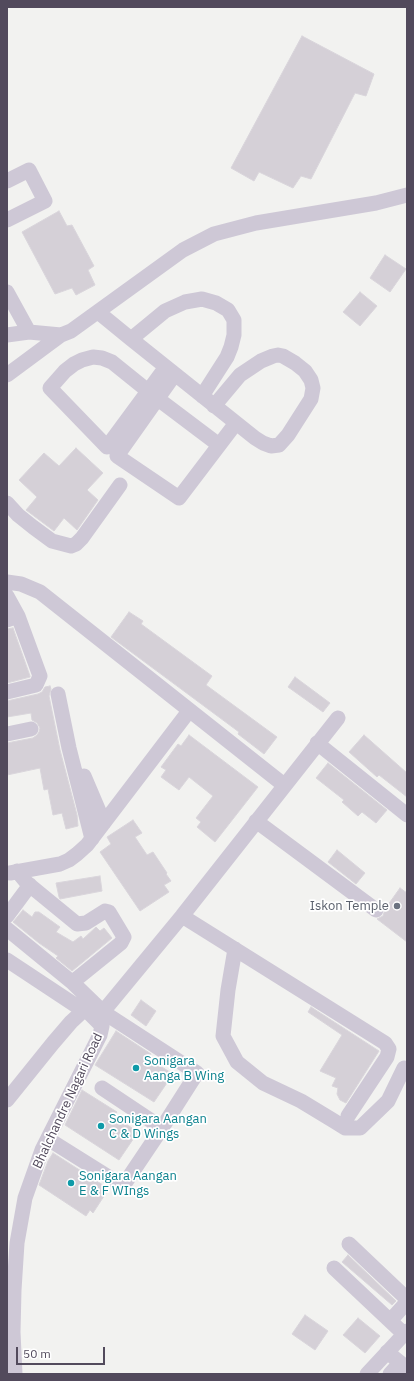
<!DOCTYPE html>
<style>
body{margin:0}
#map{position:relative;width:414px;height:1381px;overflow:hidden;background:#f2f2f0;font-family:"IBM Plex Sans",sans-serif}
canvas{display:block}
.frame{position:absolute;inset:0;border:8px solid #524a5c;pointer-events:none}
.scale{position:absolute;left:16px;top:1347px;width:89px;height:18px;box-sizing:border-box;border:2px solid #524a5c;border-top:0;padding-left:5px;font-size:12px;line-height:14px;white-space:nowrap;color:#524a5c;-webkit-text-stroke:3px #fff;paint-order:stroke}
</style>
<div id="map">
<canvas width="414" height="1381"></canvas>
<div class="frame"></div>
<div class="scale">50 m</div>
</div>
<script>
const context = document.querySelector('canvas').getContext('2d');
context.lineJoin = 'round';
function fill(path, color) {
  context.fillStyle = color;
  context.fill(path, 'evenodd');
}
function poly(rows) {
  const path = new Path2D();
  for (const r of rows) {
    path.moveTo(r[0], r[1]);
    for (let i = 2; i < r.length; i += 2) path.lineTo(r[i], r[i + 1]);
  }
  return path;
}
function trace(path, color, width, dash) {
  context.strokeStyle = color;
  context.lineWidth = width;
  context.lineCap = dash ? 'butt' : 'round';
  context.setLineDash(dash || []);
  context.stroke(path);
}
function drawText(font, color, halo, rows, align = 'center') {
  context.font = font + ' "IBM Plex Sans",sans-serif';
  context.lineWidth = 3.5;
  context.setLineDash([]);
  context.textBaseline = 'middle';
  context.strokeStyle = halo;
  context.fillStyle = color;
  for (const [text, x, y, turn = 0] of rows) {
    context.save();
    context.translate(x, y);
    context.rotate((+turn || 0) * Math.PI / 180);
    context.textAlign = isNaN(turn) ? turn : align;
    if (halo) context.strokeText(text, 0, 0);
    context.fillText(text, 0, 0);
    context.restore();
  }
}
const building = poly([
 [302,36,374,74,366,96,355,93,311,179,301,176,293,188,259,172,254,181,231,168,302,36],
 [59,211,67,226,72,225,94,266,88,270,95,285,76,295,72,288,55,294,22,232,59,211],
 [385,255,406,269,390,292,370,278,385,255],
 [360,292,377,306,360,326,343,312,360,292],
 [76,448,103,473,87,490,98,500,77,530,64,518,54,531,26,510,37,497,19,480,44,453,59,466,76,448],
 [129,612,143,621,141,624,212,676,206,685,277,737,264,754,238,734,239,732,111,637,129,612],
 [13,628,30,676,30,677,7,683,7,629,13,628],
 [295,677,330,703,323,712,288,687,295,677],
 [50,686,51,689,49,696,60,750,77,815,78,826,66,829,62,813,53,815,48,789,44,790,40,768,7,775,7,743,33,738,37,735,39,732,40,728,37,723,32,720,31,713,7,717,7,701,38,694,42,692,45,687,50,686],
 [189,735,258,787,215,842,197,827,201,822,196,818,213,796,189,777,179,790,161,777,166,770,161,767,178,744,181,746,189,735],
 [364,735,407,773,407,797,379,775,377,777,349,752,364,735],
 [328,763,387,810,376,823,362,812,358,816,342,802,344,800,316,778,328,763],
 [133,820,142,833,135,837,147,855,153,852,167,873,166,874,171,881,164,885,169,892,140,911,100,852,111,844,107,837,133,820],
 [337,850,365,873,356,884,328,862,337,850],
 [100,876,102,891,60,899,59,897,56,883,100,876],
 [400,888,407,893,407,942,377,919,383,916,385,909,400,888],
 [23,910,32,917,35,912,39,912,60,927,56,932,73,942,81,936,83,939,96,927,100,931,104,928,112,938,72,971,56,958,58,956,39,943,13,922,23,910],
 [141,1000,156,1011,146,1026,131,1015,141,1000],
 [311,1007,379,1051,346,1103,340,1100,337,1094,338,1088,332,1086,336,1078,320,1071,342,1035,308,1012,311,1007],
 [116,1031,151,1054,149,1059,173,1074,154,1102,95,1065,116,1031],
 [82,1090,117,1112,114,1116,138,1132,119,1160,65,1125,82,1090],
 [53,1153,106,1187,104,1191,106,1193,93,1213,90,1210,86,1216,39,1185,48,1161,53,1153],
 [348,1255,396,1301,392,1305,342,1262,348,1255],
 [305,1315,328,1331,315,1350,292,1334,305,1315],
 [358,1318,380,1336,365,1353,343,1335,358,1318]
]);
fill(building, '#d5d0d7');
trace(building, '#d9d5db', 1);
trace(poly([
 [7,181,29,170,45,201,7,220],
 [7,292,29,332],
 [98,312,131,339,255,438,263,443,271,446,279,445,288,435,311,399,313,388,311,380,305,371,295,363,283,356,278,355,273,356,261,361,240,375,214,406],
 [7,335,29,332,61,335,71,331,183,250,214,234,256,223,376,203,407,195],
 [131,339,165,311,185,302,202,299,216,303,228,310,234,320,234,335,231,347,227,357,202,396],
 [175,374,117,456,179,498,236,423],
 [7,375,61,335],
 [148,391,112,362,102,358,93,357,82,360,74,364,65,371,50,388,107,447,166,367],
 [158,399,219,445],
 [7,503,18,515,33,527,52,541,71,546,76,544,82,538,120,485],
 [7,582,21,584,40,592,284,785],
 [7,596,18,616,7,620],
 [7,692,36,685,40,676,18,616],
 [58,694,69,748,92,839],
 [7,734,31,729],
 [317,743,407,815],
 [84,776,104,823],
 [256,821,376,910],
 [17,871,27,883,77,924,86,923,105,911,109,912,124,937,121,943,74,981,73,983,103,1012,197,1073,162,1128,123,1186,48,1139],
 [10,873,60,864,69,860,77,854,87,845,189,711],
 [7,916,30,885],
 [182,916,385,1043,389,1049,387,1057,348,1116],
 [7,929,73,983],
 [235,949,228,990,223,1036,237,1062,263,1083,301,1101,334,1121,345,1128,360,1128,388,1101,404,1068],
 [7,960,75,1005,85,1009,102,1026,100,1035,42,1150,25,1198,17,1243,14,1290,13,1332,15,1374],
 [97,1019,182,916,338,718],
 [102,1088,162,1128],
 [7,1100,53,1043,71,1022,85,1009],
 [349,1244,407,1299],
 [334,1268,404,1334],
 [390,1321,407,1302],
 [387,1352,407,1368],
 [367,1374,407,1331],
 [390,1374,400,1363]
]), '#cec8d6', 15);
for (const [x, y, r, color] of [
 [397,906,4,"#6b7280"],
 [136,1068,4,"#0f9aa8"],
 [101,1126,4,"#0f9aa8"],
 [71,1183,4,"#0f9aa8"]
]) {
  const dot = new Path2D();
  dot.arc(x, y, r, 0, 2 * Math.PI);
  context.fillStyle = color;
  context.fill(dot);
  trace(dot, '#fff', 1.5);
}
drawText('13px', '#5b616d', '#fff', [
 ["Iskon Temple",389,906]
], 'right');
drawText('13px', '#0d838f', '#fff', [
 ["Sonigara",144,1061],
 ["Aanga B Wing",144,1076],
 ["Sonigara Aangan",109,1119],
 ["C & D Wings",109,1134],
 ["Sonigara Aangan",79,1176],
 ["E & F WIngs",79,1191]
], 'left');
drawText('13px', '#524a5c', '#fff', [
 ["Bhalchandre Nagari Road",68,1101,-65]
]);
</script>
